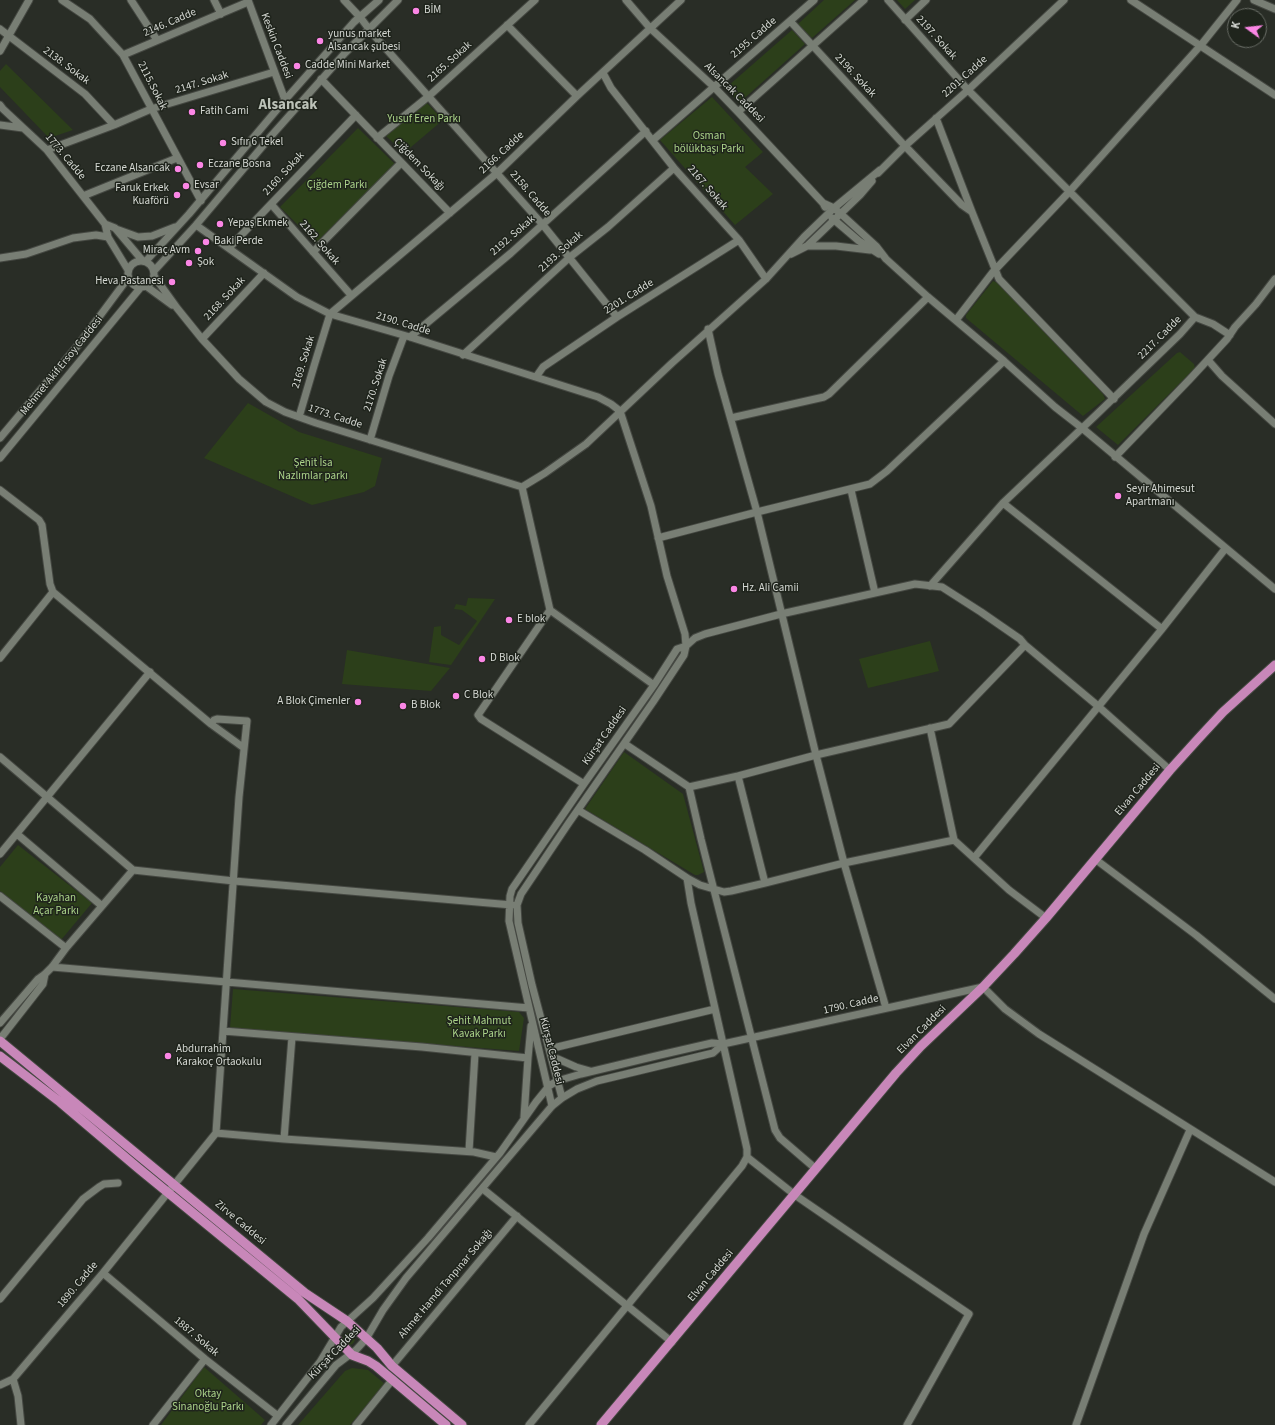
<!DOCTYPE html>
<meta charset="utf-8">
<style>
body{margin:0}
#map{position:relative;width:1275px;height:1425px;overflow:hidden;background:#292d26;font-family:"Source Sans 3",sans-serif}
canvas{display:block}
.north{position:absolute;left:1227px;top:8px;width:40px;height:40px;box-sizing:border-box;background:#1f241c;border:1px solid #686c65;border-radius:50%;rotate:285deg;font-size:11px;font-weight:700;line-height:16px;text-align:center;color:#d5d8d3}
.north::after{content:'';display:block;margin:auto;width:14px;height:18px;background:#fb86e5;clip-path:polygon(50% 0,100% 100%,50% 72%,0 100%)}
</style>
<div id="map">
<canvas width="1275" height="1425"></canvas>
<div class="north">K</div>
</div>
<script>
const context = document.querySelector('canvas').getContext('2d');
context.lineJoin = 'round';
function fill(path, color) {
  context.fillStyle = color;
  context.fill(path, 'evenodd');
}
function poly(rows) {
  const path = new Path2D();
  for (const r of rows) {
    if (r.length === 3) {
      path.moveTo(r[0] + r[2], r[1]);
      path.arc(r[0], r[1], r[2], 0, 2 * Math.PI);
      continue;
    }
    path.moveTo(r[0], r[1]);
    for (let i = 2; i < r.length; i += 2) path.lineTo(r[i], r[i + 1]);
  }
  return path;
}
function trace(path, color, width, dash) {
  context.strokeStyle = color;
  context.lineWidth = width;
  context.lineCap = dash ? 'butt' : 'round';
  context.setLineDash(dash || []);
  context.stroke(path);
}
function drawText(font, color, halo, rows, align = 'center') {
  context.font = font + ' "Source Sans 3",sans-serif';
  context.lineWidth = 3;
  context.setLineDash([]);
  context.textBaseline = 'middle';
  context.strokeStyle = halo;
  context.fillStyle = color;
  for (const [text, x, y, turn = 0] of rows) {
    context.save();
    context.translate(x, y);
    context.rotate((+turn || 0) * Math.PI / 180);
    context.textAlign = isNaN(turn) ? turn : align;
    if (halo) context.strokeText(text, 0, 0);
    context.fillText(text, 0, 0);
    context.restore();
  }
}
fill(poly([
 [824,0,855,0,812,38,798,24],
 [897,0,915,0,905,9],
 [792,30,805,44,739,103,728,90,728,86],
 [6,64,73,130,49,138,0,87,0,71],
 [712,97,763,152,745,167,773,194,735,225,660,140],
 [426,102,443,120,404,153,386,136],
 [358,128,395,164,316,243,280,207],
 [993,281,998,283,1076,365,1103,394,1105,399,1083,416,966,318,966,315],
 [1180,352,1194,364,1195,368,1118,445,1096,427,1177,353],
 [248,403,299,432,382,458,375,486,364,492,312,505,204,458],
 [468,598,495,599,451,665,429,662,434,627,441,626,441,635,459,645,477,621,462,610,454,609,456,604,466,606],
 [930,641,939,671,868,688,859,659],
 [347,650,450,668,431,691,342,684],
 [624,752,683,794,704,872,698,875,695,875,585,809],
 [18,845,92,903,61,940,0,891,0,867],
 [233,989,519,1012,524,1018,519,1051,230,1028],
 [349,1339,6],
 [204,1367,265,1420,261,1425,161,1425],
 [352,1368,368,1370,385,1384,350,1425,298,1425,345,1371]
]), '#2c3f1a');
const minor = poly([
 [62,0,90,19,123,55,201,201],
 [131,0,157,40],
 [214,0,221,14],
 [248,0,285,100],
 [344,0,360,17,372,33,543,225,617,317],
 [626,0,650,28,714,87,738,112,823,203,825,207],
 [888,0,968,90,1195,317,1180,334,1096,415,1003,503,930,586],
 [1131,0,1275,95],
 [1254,0,1275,9],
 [905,20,926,0],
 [790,21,905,146,962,205,972,212],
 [507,25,577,96],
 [0,29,85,94,114,125],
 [0,51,29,0],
 [123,55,248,2],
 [603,73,611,88,674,168,739,240,766,279],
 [321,79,450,213],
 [0,105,3,109,47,150,105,224,115,228,142,260],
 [738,112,864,0],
 [936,118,972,212,999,279,1114,399],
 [0,125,23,128],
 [377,138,429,96,535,0],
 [653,140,814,0],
 [47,150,114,125,151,109,274,72],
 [878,173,905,146,968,90,1064,0],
 [83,196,177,158],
 [823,203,834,208,841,214,876,246,886,259,928,297,1004,361,1055,407,1082,428,1275,589],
 [271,204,351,295],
 [832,218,859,241,879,254],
 [105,224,108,237,128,270],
 [196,225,297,297,330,314,410,337,598,397,611,404,620,411],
 [116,229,138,237,152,236,175,227],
 [807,246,836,246,870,250],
 [229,248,356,115],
 [313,252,401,163],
 [791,254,807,246,860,195,872,181],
 [0,258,26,254,73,238,96,235,108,237],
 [141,274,13],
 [146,261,189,214,285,100,354,22,379,0],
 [154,271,196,225,272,135,345,53,398,0],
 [154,276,177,308,202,339,239,379,266,402,285,412,316,423,522,487],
 [146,286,172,305],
 [1195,317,1213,324,1230,335],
 [956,320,993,272,1069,192,1201,45,1237,0],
 [708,329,718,374,757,512,816,755,844,863,886,1008],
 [410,337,511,253,646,131],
 [202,339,264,273],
 [463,355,570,257,608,227,674,168],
 [1208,360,1222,376,1275,424],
 [536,377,543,367,617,317,739,240],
 [299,417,314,366,330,314,497,173,577,96,681,0],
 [731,418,824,397,829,394,928,297],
 [0,438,79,344,128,278],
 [370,440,389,376,404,336],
 [1115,457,1190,379,1227,339,1235,327,1256,304,1275,279],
 [0,458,141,287],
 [0,490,39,520,42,525,50,584,53,592,0,658],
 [851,490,875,593],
 [1003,503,1162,629],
 [658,538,757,512,870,484,887,471,1004,361],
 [53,592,211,724,244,748],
 [550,610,478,715,481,719,584,784],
 [654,685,550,610,522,487,545,473,586,444,672,363,766,279,804,237,834,208,880,170],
 [930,728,954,840],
 [625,744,689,787,738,776,816,755,949,724,1025,645],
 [0,757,133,870,234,881,512,905],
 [738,776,765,883],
 [689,787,701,839,775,1130,780,1138,816,1169],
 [578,810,645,850,687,878,700,885,724,892,731,891,765,883,844,863,954,840,1009,890,1046,918],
 [17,834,102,906],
 [0,854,150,672],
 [974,858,1162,629,1225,549],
 [1095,859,1196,935,1275,999],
 [0,896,66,948],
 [52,967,529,1008],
 [0,1023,38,979,45,974,52,967,66,948,133,870],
 [223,1031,422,1047,528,1058],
 [0,1039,43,984,45,974],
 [549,1049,715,1009],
 [552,1058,558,1059,576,1067,590,1071],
 [562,1098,532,985,518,923,517,905,521,894,568,824,653,702,684,655,686,646,685,634,667,576,651,506,620,411],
 [552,1106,509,921,510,896,512,889,584,784,654,685,677,649,686,646,695,638,705,634,781,614,915,584,942,587,981,612,1020,639,1025,645,1098,706,1170,770],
 [524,1117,528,1058,531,1026],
 [216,1133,284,1139,474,1152,496,1157],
 [284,1139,292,1037],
 [469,1151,475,1053],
 [747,1157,795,1195,888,1259,969,1314,907,1425],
 [483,1189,672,1342],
 [103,1273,205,1359,278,1416],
 [0,1299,83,1199,99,1187,104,1184,118,1183],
 [392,1366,517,1216],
 [13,1379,18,1396,21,1425],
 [0,1385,13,1379,103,1273,216,1133,239,797,247,721,217,719,214,720,211,724],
 [153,1425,205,1359],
 [271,1425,320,1362,341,1327,373,1298,428,1238,500,1153,536,1102,549,1086,557,1081,581,1074,660,1055,712,1043,723,1044,983,987,1005,1009,1039,1034,1275,1182],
 [286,1425,336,1365,356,1350,366,1339,383,1310,406,1278,552,1106,562,1098,577,1089,597,1081,713,1053,723,1044],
 [356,1425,393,1379],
 [529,1425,742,1166,747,1157,747,1149,691,903,687,878],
 [1076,1425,1144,1234,1190,1130]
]);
const major = poly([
 [0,1041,305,1293,347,1321,377,1348,392,1366,462,1425],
 [0,1056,60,1102,138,1168,298,1299,352,1355,368,1361,376,1366,446,1425],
 [601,1425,896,1073,921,1046,983,987,1014,954,1046,918,1170,770,1198,739,1223,712,1275,665]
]);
trace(minor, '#454842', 9);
trace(major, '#454842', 11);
trace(minor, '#787e74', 7);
trace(major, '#c887b9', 9);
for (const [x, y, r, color] of [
 [416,11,4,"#fb86e5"],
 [320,41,4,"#fb86e5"],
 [297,66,4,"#fb86e5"],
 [192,112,4,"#fb86e5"],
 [223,143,4,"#fb86e5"],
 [200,165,4,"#fb86e5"],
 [178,169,4,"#fb86e5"],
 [186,186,4,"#fb86e5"],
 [177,195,4,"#fb86e5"],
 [220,224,4,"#fb86e5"],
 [206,242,4,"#fb86e5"],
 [198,251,4,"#fb86e5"],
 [189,263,4,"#fb86e5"],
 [172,282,4,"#fb86e5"],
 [1118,496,4,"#fb86e5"],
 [734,589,4,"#fb86e5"],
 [509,620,4,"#fb86e5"],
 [482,659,4,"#fb86e5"],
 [456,696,4,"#fb86e5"],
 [358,702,4,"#fb86e5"],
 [403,706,4,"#fb86e5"],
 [168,1056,4,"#fb86e5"]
]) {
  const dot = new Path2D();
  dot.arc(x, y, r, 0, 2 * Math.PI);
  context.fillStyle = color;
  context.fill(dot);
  trace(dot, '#1f241c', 1.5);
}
drawText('11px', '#d5d8d3', '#1f241c', [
 ["BİM",424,11],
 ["yunus market",328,35],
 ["Alsancak şubesi",328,48],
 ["Cadde Mini Market",305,66],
 ["Fatih Cami",200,112],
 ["Sıfır 6 Tekel",231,143],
 ["Eczane Bosna",208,165],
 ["Eczane Alsancak",170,169,"right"],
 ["Evsar",194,186],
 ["Faruk Erkek",169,189,"right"],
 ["Kuaförü",169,202,"right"],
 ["Yepaş Ekmek",228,224],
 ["Baki Perde",214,242],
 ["Miraç Avm",190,251,"right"],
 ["Şok",197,263],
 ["Heva Pastanesi",164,282,"right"],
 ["Seyir Ahimesut",1126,490],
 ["Apartmanı",1126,503],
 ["Hz. Ali Camii",742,589],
 ["E blok",517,620],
 ["D Blok",490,659],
 ["C Blok",464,696],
 ["A Blok Çimenler",350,702,"right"],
 ["B Blok",411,706],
 ["Abdurrahim",176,1050],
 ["Karakoç Ortaokulu",176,1063]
], 'left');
drawText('11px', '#d5d8d3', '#1f241c', [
 ["2146. Cadde",170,23,-23],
 ["2195. Cadde",754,38,-41],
 ["2197. Sokak",936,38,48],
 ["Keskin Caddesi",276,46,69],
 ["2165. Sokak",450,62,-42],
 ["2138. Sokak",66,66,37],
 ["2196. Sokak",855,76,47],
 ["2201. Cadde",965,77,-42],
 ["2147. Sokak",202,83,-17],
 ["2115.Sokak",152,86,63],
 ["Alsancak Caddesi",734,93,45],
 ["2166. Cadde",502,153,-43],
 ["1773. Cadde",65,157,50],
 ["Çiğdem Sokağı",419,165,46],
 ["2160. Sokak",284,174,-47],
 ["2167. Sokak",707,188,49],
 ["2158. Cadde",530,194,49],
 ["2192. Sokak",513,236,-41],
 ["2162. Sokak",319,243,49],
 ["2193. Sokak",561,252,-42],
 ["2201. Cadde",629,297,-32],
 ["2168. Sokak",225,299,-47],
 ["2190. Cadde",403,324,17],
 ["2217. Cadde",1160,338,-45],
 ["2169. Sokak",304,362,-73],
 ["Mehmet Akif Ersoy Caddesi",62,366,-51],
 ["2170. Sokak",376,385,-72],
 ["1773. Cadde",335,417,18],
 ["Kürşat Caddesi",605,736,-55],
 ["Elvan Caddesi",1138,790,-50],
 ["1790. Cadde",851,1005,-13],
 ["Elvan Caddesi",922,1030,-45],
 ["Kürşat Caddesi",551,1051,76],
 ["Zirve Caddesi",240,1223,40],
 ["Elvan Caddesi",711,1276,-50],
 ["Ahmet Hamdi Tanpınar Sokağı",446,1284,-50],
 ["1890. Cadde",78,1285,-50],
 ["1887. Sokak",196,1337,40],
 ["Kürşat Caddesi",335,1353,-46]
]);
drawText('11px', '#acd48a', '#1f241c', [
 ["Yusuf Eren Parkı",424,120],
 ["Osman",709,137],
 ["bölükbaşı Parkı",709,150],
 ["Çiğdem Parkı",337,186],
 ["Şehit İsa",313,464],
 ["Nazlımlar parkı",313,477],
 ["Kayahan",56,899],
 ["Açar Parkı",56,912],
 ["Şehit Mahmut",479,1022],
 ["Kavak Parkı",479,1035],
 ["Oktay",208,1395],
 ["Sinanoğlu Parkı",208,1408]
]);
drawText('bold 15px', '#bcc2b8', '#1f241c', [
 ["Alsancak",288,106]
]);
</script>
